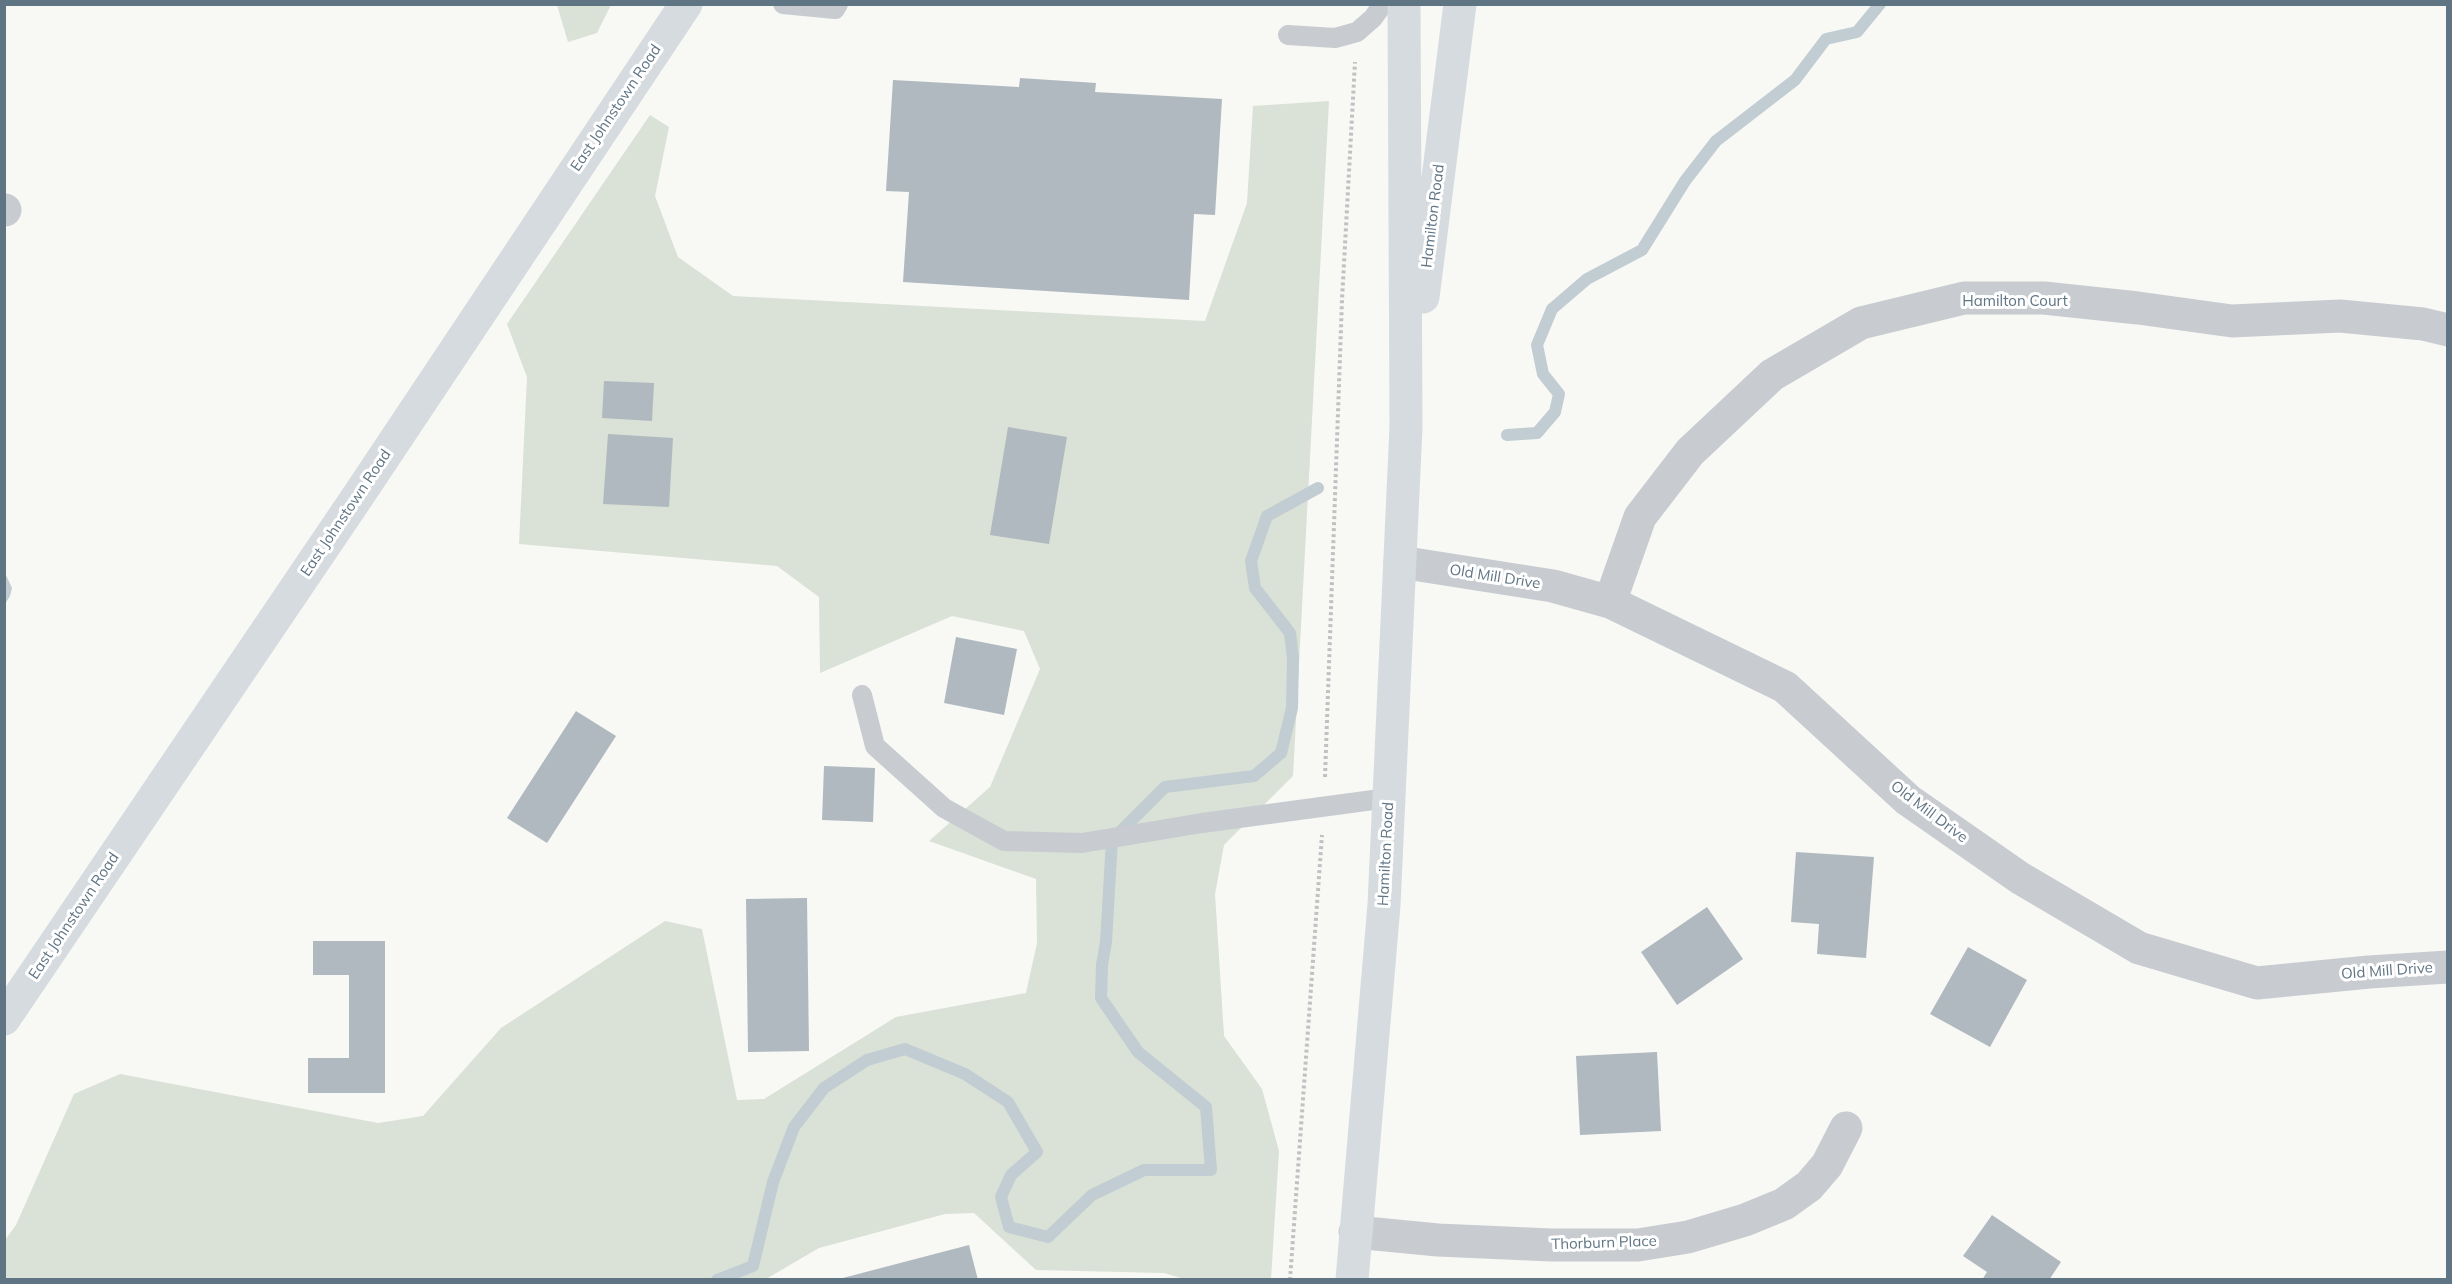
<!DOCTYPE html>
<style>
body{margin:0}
#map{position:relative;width:2452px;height:1284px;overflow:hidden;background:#f8f8f5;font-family:Mulish,sans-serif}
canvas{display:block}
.frame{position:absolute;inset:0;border:6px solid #607584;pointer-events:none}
</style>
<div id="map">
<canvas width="2452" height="1284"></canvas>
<div class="frame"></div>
</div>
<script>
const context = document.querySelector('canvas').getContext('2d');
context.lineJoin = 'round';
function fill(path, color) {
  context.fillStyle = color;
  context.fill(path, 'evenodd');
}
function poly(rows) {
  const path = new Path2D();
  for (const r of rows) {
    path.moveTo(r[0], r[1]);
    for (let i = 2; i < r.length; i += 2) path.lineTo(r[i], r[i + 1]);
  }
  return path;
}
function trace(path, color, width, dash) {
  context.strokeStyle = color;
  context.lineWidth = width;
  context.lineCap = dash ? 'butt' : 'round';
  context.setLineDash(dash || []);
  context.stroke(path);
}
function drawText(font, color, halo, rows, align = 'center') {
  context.font = font + ' Mulish,sans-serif';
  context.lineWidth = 6;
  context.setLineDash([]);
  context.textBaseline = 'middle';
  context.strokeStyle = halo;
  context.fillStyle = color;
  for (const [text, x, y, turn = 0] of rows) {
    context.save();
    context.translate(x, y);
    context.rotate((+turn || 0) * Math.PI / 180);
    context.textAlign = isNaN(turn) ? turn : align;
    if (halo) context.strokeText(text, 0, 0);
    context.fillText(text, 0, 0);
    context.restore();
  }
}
fill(poly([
 [557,5,557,4,611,5,597,33,568,42],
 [1329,101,1293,776,1224,845,1215,894,1224,1036,1262,1089,1279,1151,1271,1279,1188,1280,1164,1273,1036,1270,974,1213,945,1214,819,1248,766,1279,5,1280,5,1240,16,1225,74,1094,120,1074,378,1123,423,1116,501,1028,665,921,702,929,737,1100,764,1099,896,1017,1026,993,1037,943,1036,879,929,841,990,787,1040,669,1024,631,952,616,820,673,819,597,777,566,519,544,527,377,507,324,650,115,669,127,655,196,678,257,733,296,1205,321,1247,203,1253,106]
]), '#dae1d6');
fill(poly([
 [5,573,12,588,10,596,5,604]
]), '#c1cdd2');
trace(poly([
 [1507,435,1537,433,1555,412,1559,394,1543,374,1537,345,1552,309,1587,279,1642,250,1685,181,1716,141,1795,80,1826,39,1857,32,1880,4],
 [717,1280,753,1266,773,1182,794,1127,824,1088,867,1060,905,1049,965,1074,1008,1102,1037,1152,1011,1175,1001,1197,1009,1227,1048,1237,1092,1195,1144,1170,1211,1170,1206,1107,1138,1052,1101,998,1102,965,1106,942,1112,840,1165,787,1254,776,1281,753,1292,708,1293,658,1290,633,1255,588,1251,561,1267,516,1318,488]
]), '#c1cdd2', 12);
fill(poly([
 [1020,78,1096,83,1095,92,1222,99,1215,215,1194,214,1189,300,903,282,909,192,886,191,893,80,1019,87],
 [604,381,654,383,652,421,602,418],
 [1008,427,1067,437,1049,544,990,535],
 [608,434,673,438,669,507,603,504],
 [956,637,1017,649,1004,715,944,703],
 [576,711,616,736,547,843,507,818],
 [824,766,875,768,873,822,822,820],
 [1796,852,1874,857,1866,958,1817,954,1819,924,1791,922],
 [807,898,809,1051,748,1052,746,899],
 [1707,907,1743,959,1677,1005,1641,952],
 [313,941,385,941,385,1093,308,1093,308,1058,349,1058,349,975,313,975],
 [1968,947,2027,980,1990,1047,1930,1014],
 [1657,1052,1661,1131,1580,1135,1576,1056],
 [1992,1215,2061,1262,2049,1280,1982,1280,1987,1272,1963,1256],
 [969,1245,978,1280,839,1280,839,1279]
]), '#b0b9bf');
trace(poly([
 [1325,777,1342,300,1355,62],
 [1290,1280,1322,835]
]), '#bfc2c4', 4, [3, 3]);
trace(poly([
 [783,4,835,9,838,4],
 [1288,35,1335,38,1357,32,1373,18,1383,4],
 [862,695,875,746,944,808,1004,841,1082,843,1202,823,1388,798]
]), '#c8ccd0', 20);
trace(poly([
 [4,210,5,210],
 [1400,562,1553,586,1610,602,1785,687,1908,800,2020,878,2139,948,2257,983,2369,972,2448,967],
 [1610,602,1640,517,1690,452,1772,375,1861,323,1964,298,2044,298,2138,308,2232,321,2340,316,2423,324,2448,330],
 [1355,1232,1438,1240,1551,1245,1638,1245,1688,1237,1745,1220,1784,1204,1809,1186,1827,1165,1846,1128]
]), '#c8ccd0', 33);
trace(poly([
 [1423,297,1460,4],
 [1352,1280,1384,905,1406,427,1404,4]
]), '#d5dbdf', 33);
trace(poly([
 [4,1019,360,493,686,4]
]), '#d5dbdf', 33);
drawText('15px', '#607584', '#fff', [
 ["East Johnstown Road",616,108,-56],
 ["Hamilton Road",1433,216,-83],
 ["Hamilton Court",2015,301],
 ["East Johnstown Road",346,513,-56],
 ["Old Mill Drive",1495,577,9],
 ["Old Mill Drive",1929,812,37],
 ["Hamilton Road",1386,854,-87],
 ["East Johnstown Road",74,916,-56],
 ["Old Mill Drive",2387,971,-4],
 ["Thorburn Place",1604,1243,-2]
]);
</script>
